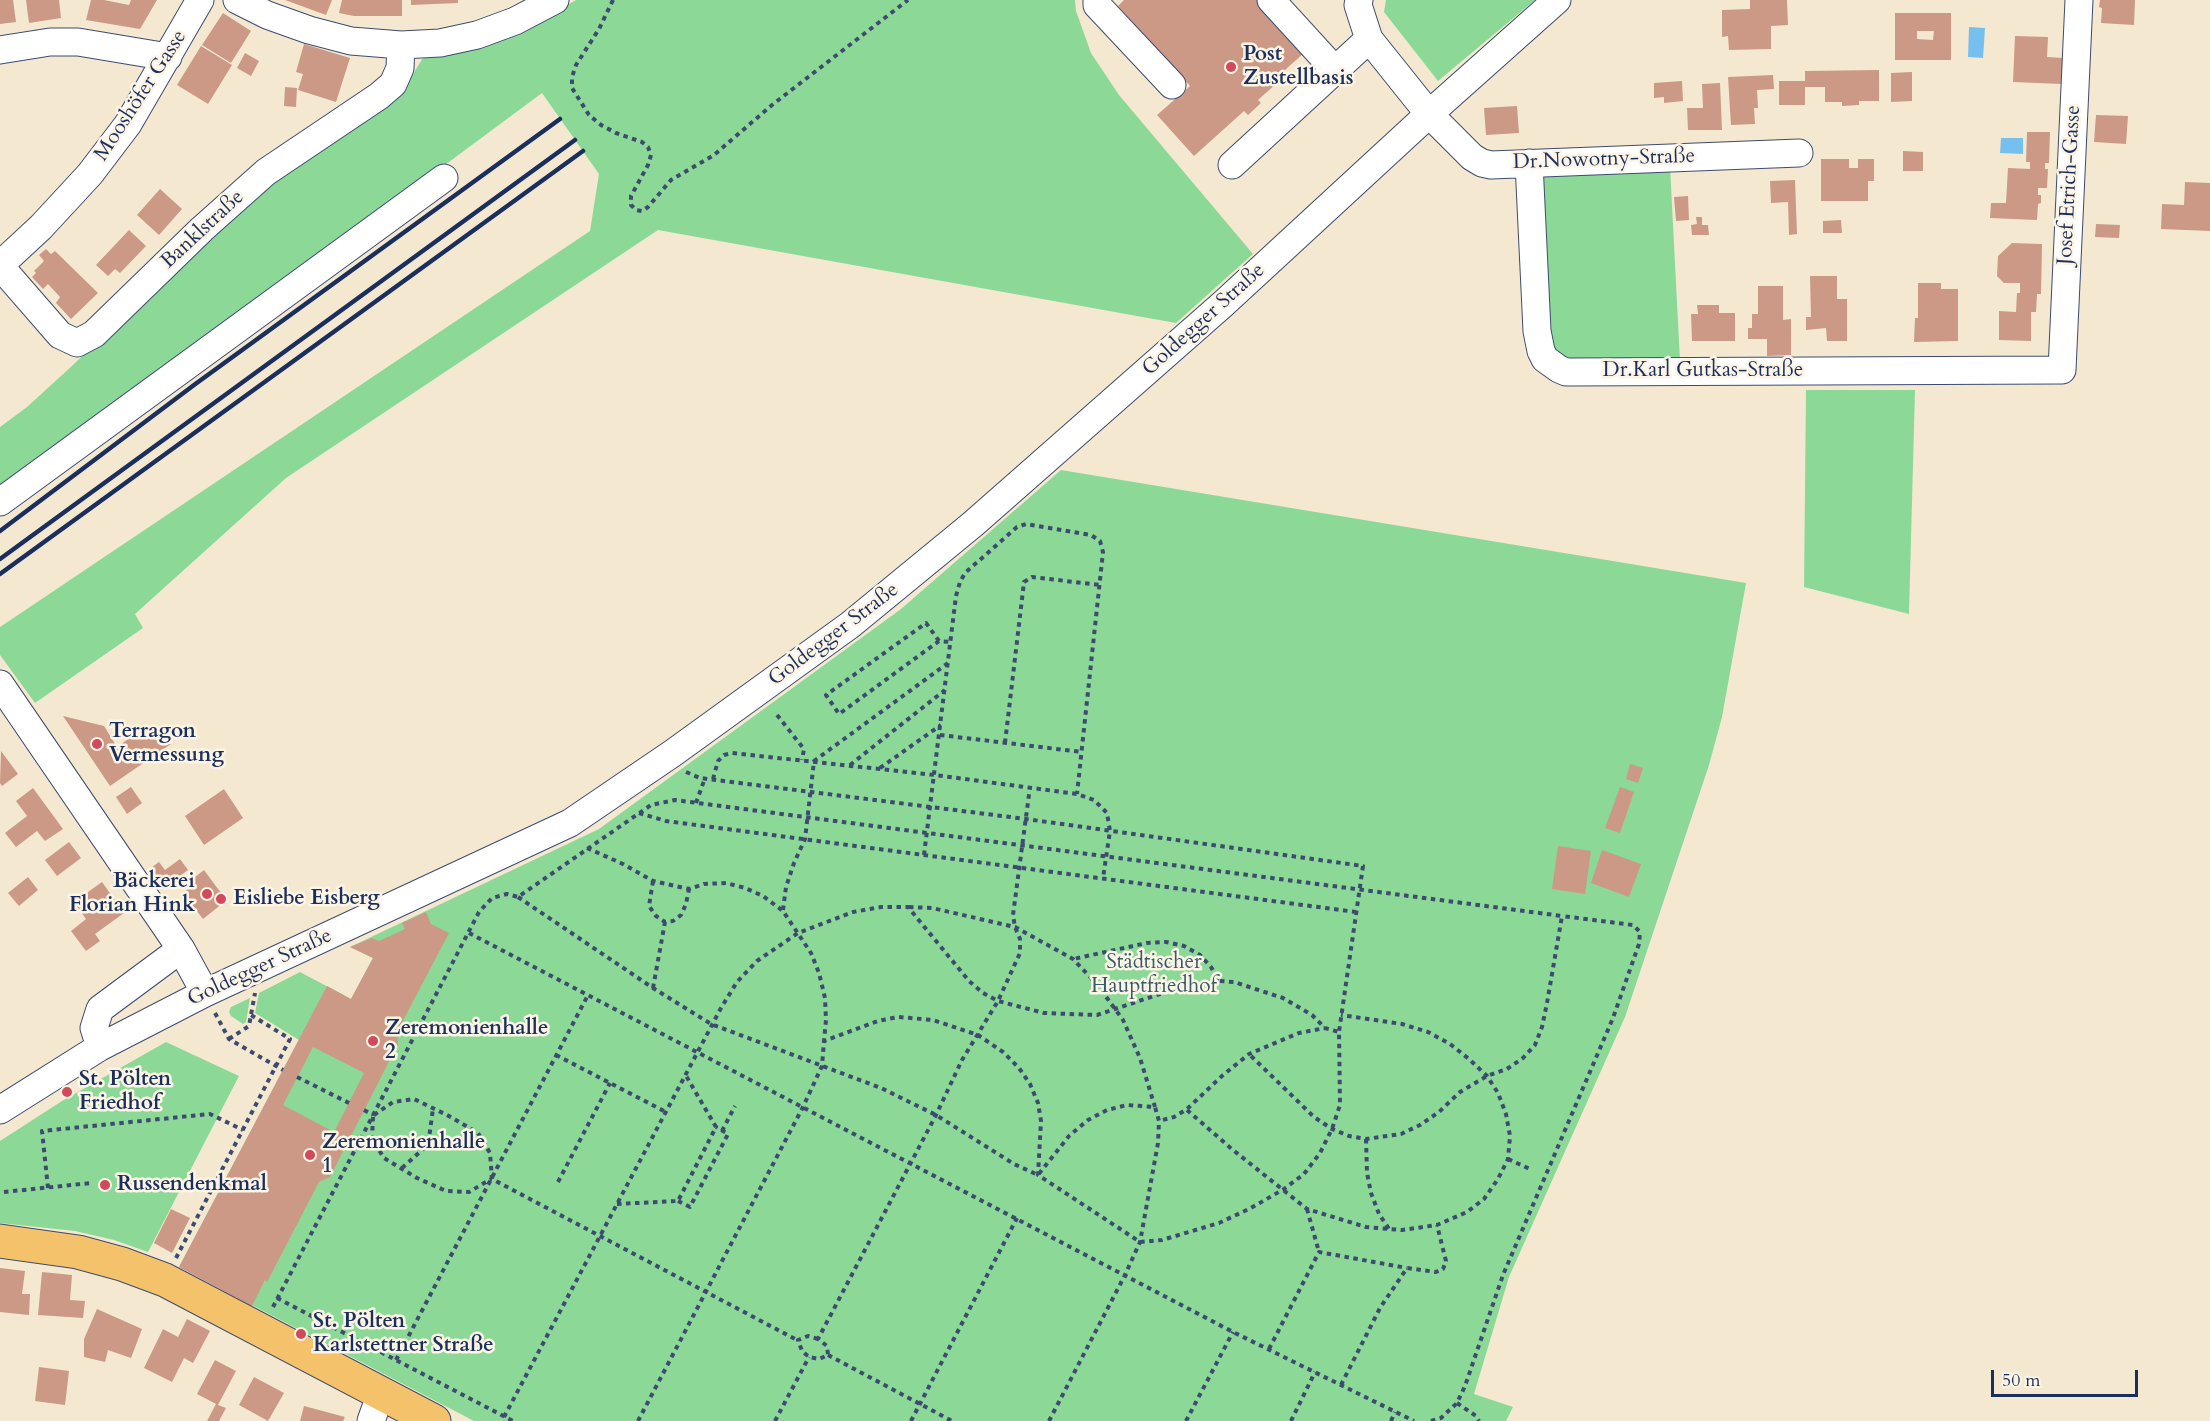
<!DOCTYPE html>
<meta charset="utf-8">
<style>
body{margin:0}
#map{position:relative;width:2210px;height:1421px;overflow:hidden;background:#f4e9d0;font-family:Cardo,serif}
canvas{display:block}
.scale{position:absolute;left:1991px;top:1370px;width:147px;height:27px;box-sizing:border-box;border:3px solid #1b2f5e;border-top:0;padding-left:8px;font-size:18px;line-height:21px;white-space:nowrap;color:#1b2f5e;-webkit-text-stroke:4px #fcf5e5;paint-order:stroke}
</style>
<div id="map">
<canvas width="2210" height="1421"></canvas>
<div class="scale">50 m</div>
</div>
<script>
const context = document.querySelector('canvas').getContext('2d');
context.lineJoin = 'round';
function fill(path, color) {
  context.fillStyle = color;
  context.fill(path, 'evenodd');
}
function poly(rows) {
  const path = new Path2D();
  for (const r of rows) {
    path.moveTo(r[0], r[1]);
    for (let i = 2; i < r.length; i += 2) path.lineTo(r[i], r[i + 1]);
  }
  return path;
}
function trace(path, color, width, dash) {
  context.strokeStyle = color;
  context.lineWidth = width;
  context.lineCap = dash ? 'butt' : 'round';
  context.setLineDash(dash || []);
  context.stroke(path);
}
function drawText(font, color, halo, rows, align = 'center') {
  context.font = font + ' Cardo,serif';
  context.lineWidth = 5;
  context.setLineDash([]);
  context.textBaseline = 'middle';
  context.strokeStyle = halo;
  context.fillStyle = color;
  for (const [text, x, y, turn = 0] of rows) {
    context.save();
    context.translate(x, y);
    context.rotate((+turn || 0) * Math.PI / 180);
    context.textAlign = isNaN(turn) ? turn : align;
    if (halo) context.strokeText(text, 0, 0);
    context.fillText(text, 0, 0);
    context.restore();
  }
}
fill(poly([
 [576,0,1075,0,1076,11,1091,53,1119,95,1253,254,1176,323,658,230,286,478,135,614,143,628,35,703,0,655,0,627,590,231,599,174,542,93,0,495,0,427,27,407,73,365,208,233,268,179,403,90,426,53,564,7],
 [1386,0,1535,0,1438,81,1384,12],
 [1670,166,1680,361,1568,361,1559,356,1553,346,1550,330,1543,176],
 [1806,390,1915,390,1909,614,1804,587],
 [1061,470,1746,583,1722,717,1709,765,1625,1017,1509,1277,1474,1394,1513,1407,1506,1421,474,1421,179,1267,299,1040,255,1013,259,993,300,972,351,999,373,958,350,947,599,829,901,609],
 [250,998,246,1022,243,1024,231,1016,229,1012,231,1007],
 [166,1042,239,1076,148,1252,114,1240,75,1231,0,1223,0,1141,62,1101]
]), '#8cd997');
fill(poly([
 [1969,27,1985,28,1983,58,1968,57],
 [2001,138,2023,138,2023,154,2000,153]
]), '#76c0ef');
fill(poly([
 [0,0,13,0,16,22,0,24],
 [26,0,59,0,61,18,29,23],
 [91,0,104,0,129,5,131,0,157,0,140,29,86,20],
 [285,0,332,0,326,15],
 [342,0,402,0,402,16,354,16,339,13],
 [411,0,458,0,458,3,411,5],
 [1124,0,1260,0,1306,51,1274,80,1277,83,1258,100,1261,103,1248,115,1244,111,1194,156,1157,115,1190,86,1118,6],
 [1750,0,1787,0,1788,25,1771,26,1771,49,1729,50,1728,36,1722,37,1722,10,1750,9],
 [2100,0,2135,0,2134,25,2101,23,2102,8,2099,7],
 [223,13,251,31,231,63,202,45],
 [1895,13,1951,13,1951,60,1895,60],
 [1917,31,1934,31,1933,40,1917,39],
 [2015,36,2048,37,2047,57,2064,58,2062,84,2013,82],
 [304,44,350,58,336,102,298,90,303,74,296,72],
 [201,46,232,65,208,104,177,85],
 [245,53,259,61,251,76,237,68],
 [1879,70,1879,101,1859,101,1859,105,1842,106,1842,102,1825,102,1825,87,1805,87,1805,105,1779,105,1779,81,1805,81,1805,71],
 [1912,72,1912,101,1891,102,1891,73],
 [1773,75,1774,89,1757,90,1758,108,1754,108,1755,124,1731,125,1728,77],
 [1682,81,1683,101,1664,103,1664,97,1654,98,1654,83],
 [1720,83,1722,130,1688,130,1687,108,1703,108,1702,84],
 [285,87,297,88,296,107,284,106],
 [1517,106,1519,133,1486,135,1484,108],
 [2096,115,2128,116,2126,144,2094,142],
 [2027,132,2050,132,2049,163,2045,163,2045,169,2048,169,2047,188,2038,188,2038,195,2041,195,2041,203,2038,204,2037,220,1990,218,1991,203,2006,203,2008,168,2030,169,2030,162,2026,162],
 [1903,151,1923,152,1923,171,1903,171],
 [1821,159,1849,159,1849,168,1858,168,1858,159,1874,159,1874,181,1868,181,1868,201,1821,201],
 [1795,180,1797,234,1789,235,1788,202,1771,203,1770,181],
 [2185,182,2210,183,2210,231,2161,229,2162,204,2184,205],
 [160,189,182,209,159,235,137,215],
 [1688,196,1689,220,1676,221,1674,197],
 [1696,217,1702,217,1702,225,1708,225,1709,235,1692,235,1691,225,1697,224],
 [1841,220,1842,233,1823,233,1823,221],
 [2096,224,2120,225,2119,238,2095,237],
 [129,230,146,246,120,273,115,269,108,276,96,265],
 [2012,243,2042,244,2041,294,2037,294,2036,312,2031,312,2031,341,1999,340,1999,311,2016,312,2017,293,2020,293,2020,283,2004,283,1997,276,1998,256],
 [46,249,51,254,55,251,98,293,71,319,56,303,60,297,48,284,43,289,32,277,36,273,34,271,44,261,39,255],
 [1810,276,1837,276,1837,299,1847,299,1847,341,1827,341,1826,328,1806,330,1806,317,1811,317],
 [1918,283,1941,283,1941,289,1958,289,1958,341,1914,342,1915,318,1918,318],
 [1758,286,1783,286,1783,320,1791,319,1791,355,1767,356,1767,339,1748,339,1748,328,1752,328,1752,314,1758,314],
 [1697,305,1719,305,1719,313,1735,313,1735,341,1692,341,1691,314,1698,314],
 [63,716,104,726,117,747,135,734,171,744,110,786],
 [1,751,18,774,2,786,0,783],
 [1630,764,1643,768,1638,783,1626,779],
 [131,787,142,803,127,814,116,797],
 [1620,787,1634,792,1620,833,1605,828],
 [33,788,63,829,45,841,37,831,16,847,5,833,27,816,16,801],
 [224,789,243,818,204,845,185,816],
 [69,842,81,858,57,876,45,860],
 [1558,846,1591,851,1585,894,1552,889],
 [1602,850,1641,864,1629,897,1591,883],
 [180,859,188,870,162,889,148,870,159,862,165,870],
 [204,870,221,893,218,896,223,903,203,919,183,893,193,885,190,881],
 [28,877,38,890,19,906,8,893],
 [102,882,124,913,95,934,100,941,86,951,71,931,86,919,74,902],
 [426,912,431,924,449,933,397,1032,398,1044,330,1177,319,1182,267,1282,265,1280,252,1306,179,1267,327,986,351,999,373,958,350,947,372,938,379,941,405,929,402,923],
 [313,1047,364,1073,334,1132,283,1105],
 [171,1209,190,1218,172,1253,154,1243],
 [0,1268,25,1271,22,1294,30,1294,29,1315,0,1312],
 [42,1272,72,1275,70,1300,85,1301,83,1318,38,1315],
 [97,1309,142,1329,131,1358,108,1350,105,1362,84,1357,84,1339],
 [187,1319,210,1331,193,1363,184,1358,172,1382,144,1368,163,1329,178,1337],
 [215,1360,236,1371,218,1405,226,1408,219,1421,207,1421,216,1404,197,1394],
 [39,1367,69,1371,65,1405,35,1401],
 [254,1377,284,1393,268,1421,239,1405],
 [304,1406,345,1417,343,1421,300,1421]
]), '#cb9986');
const minor = poly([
 [237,0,267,15,309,30,351,41,401,45,440,43,477,35,515,21,555,0],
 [1097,0,1097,5,1172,85],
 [1271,0,1335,70],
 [1359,0,1358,5,1369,39,1429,114,1472,157,1482,163,1491,165,1799,153],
 [0,50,50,42,78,42,168,57],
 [1529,163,1537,331,1541,351,1545,359,1559,369,1566,372,2062,370,2079,0],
 [1232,165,1369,39],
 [0,265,41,227,90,174,128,124,200,0],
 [0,266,60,335,77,343,94,334,202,229,266,172,379,96,393,84,400,68,401,45],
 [0,502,444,178],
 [0,684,181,949,205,993],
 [100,1047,94,1028,100,1009,181,949],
 [0,1110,100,1047,205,993,570,823,673,753,850,625,973,524,1223,304,1429,114,1557,0],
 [371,1421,381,1393]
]);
const major = poly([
 [0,1241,78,1252,122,1264,165,1280,434,1421]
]);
trace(minor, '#3c4b6f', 29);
trace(major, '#3c4b6f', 35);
trace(poly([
 [613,0,599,29,576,65,572,77,572,88,589,115,601,125,616,133,642,142,648,147,651,155,648,165,631,196,631,205,636,210,642,211,648,207,671,180,714,155,772,105,908,0],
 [939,641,926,623,826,695,839,714,939,641,951,642],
 [777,715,804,749,802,760],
 [940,735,1082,752],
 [1005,743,1024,582,1032,577,1100,585],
 [850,765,945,690],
 [880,768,941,725],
 [686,772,700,778,1026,819,1363,866,1339,1032],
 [713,779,718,761,724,755,732,753,935,775,1077,794,1094,800,1107,813,1110,831,1103,878],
 [696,803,705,778],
 [639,813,666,821,1356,912],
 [587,848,623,864,653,881,689,889,704,884,726,883,745,888,763,896,783,911,811,953,819,973,825,998,826,1020,824,1041],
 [924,855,956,596,960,582,965,573,1017,527,1026,524,1091,535,1100,541,1103,552,1077,794],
 [653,881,649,906,656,916,665,922,673,921,681,915,686,904,689,889],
 [518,897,653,988,711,1024,881,1088,936,1115,1014,1164,1038,1175,1069,1136,1088,1120,1107,1110,1127,1105,1155,1107,1159,1121,1174,1117,1187,1109,1222,1076,1249,1054,1299,1033,1325,1028],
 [909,907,932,908,1015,927,1073,959,1096,983,1123,1020,1140,1058,1155,1107],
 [783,910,786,887,794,863,805,839,814,761,948,663],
 [469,933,1233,1332,1414,1421],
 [653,988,665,922],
 [215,1013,229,1039,283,1070],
 [229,1039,249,1026,255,993],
 [556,1055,664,1111],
 [297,1077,349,1103],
 [364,1110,373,1115],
 [1187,1110,1233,1150,1307,1209,1366,1227,1402,1230,1437,1225,1467,1212,1484,1199,1498,1179,1508,1159,1510,1136,1506,1114,1498,1093,1487,1076,1469,1059,1450,1044,1428,1032,1402,1024,1341,1015],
 [374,1115,393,1102,414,1099,447,1115,478,1133,490,1153,492,1179,797,1340],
 [373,1117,372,1139,384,1158,417,1178,446,1191,469,1192,491,1179],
 [722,1131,735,1106],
 [1366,1139,1367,1173,1371,1193,1379,1214,1389,1229],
 [1508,1159,1530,1169],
 [402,1168,423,1149,429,1138,433,1109],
 [558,1182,610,1083],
 [48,1188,42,1131,210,1114,243,1130],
 [4,1192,91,1183],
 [678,1201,690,1207,728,1134,716,1127],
 [617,1204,678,1201,716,1127,685,1074],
 [1307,1209,1319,1252],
 [176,1258,290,1039,251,1015],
 [277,1298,513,1421],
 [273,1307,479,912,492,898,507,894,518,897,651,805,675,800,1562,916,1547,1003,1542,1027,1535,1045,1523,1058,1507,1069,1487,1076,1460,1092,1439,1112,1420,1125,1401,1134,1366,1139,1349,1136,1332,1129,1314,1117,1249,1054],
 [818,1339,808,1336,798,1340,802,1351,809,1357,819,1359,828,1355,827,1346,818,1339,936,1115,962,1060,998,1001,1020,953,1020,939,1015,927,1013,915,1030,787],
 [1269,1349,1319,1252,1407,1268],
 [828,1355,952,1421],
 [396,1360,588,995],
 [1341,1385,1380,1308,1407,1268,1436,1272,1443,1269,1446,1261,1437,1225],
 [1457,1403,1476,1416,1479,1421],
 [504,1417,721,1008,737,982,757,961,798,933,853,912,881,907,908,907,969,981,983,993,998,1001,1044,1013,1097,1015,1175,989,1219,981],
 [638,1421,803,1107,822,1066,824,1041,878,1021,898,1017,933,1020,978,1035,1003,1052,1019,1068,1030,1084,1038,1103,1041,1121,1038,1175,1140,1242,1162,1240,1219,1223,1251,1208,1284,1189,1304,1174,1320,1153,1332,1129,1340,1105,1339,1032,1325,1028,1312,1015,1283,998,1234,982,1219,981,1211,967,1200,955,1184,946,1166,942,1147,943,1073,959],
 [775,1421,809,1357],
 [911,1421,1017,1218],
 [1049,1421,1125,1275,1140,1242,1158,1143,1159,1121],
 [1186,1421,1233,1332],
 [1291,1421,1315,1372],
 [1391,1421,1395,1412],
 [1431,1421,1441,1418,1457,1403,1465,1386,1503,1275,1613,1018,1639,944,1640,932,1633,925,1562,916]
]), '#3c4b6f', 4, [4.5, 4.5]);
trace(minor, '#fff', 27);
trace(major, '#f4c26a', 33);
trace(poly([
 [0,531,194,385,560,119],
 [0,559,575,140],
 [0,574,583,151]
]), '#1b2f5e', 4.5);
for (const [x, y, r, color] of [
 [1231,67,6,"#d1495b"],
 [97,744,6,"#d1495b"],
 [207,894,6,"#d1495b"],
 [221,899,6,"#d1495b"],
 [373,1041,6,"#d1495b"],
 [67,1092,6,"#d1495b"],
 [310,1155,6,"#d1495b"],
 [105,1185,6,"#d1495b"],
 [301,1334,6,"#d1495b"]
]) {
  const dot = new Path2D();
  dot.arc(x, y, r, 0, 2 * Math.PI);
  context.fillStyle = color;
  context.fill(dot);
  trace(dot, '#fcf5e5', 2);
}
drawText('bold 21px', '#1b2f5e', '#fcf5e5', [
 ["Post",1243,55],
 ["Zustellbasis",1243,79],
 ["Terragon",109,732],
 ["Vermessung",109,756],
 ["Bäckerei",195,882,"right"],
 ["Florian Hink",195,906,"right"],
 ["Eisliebe Eisberg",233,899],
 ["Zeremonienhalle",385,1029],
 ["2",385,1053],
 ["St. Pölten",79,1080],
 ["Friedhof",79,1104],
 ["Zeremonienhalle",322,1143],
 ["1",322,1167],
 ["Russendenkmal",117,1185],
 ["St. Pölten",313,1322],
 ["Karlstettner Straße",313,1346]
], 'left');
drawText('21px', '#1b2f5e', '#fcf5e5', [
 ["Mooshöfer Gasse",141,96,-57],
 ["Dr.Nowotny-Straße",1604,160,-2],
 ["Josef Etrich-Gasse",2070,185,-87],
 ["Banklstraße",203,230,-43],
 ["Goldegger Straße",1204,320,-42],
 ["Dr.Karl Gutkas-Straße",1703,371],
 ["Goldegger Straße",834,635,-37],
 ["Goldegger Straße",260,968,-25]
]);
drawText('21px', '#375a6c', '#fcf5e5', [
 ["Städtischer",1154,963],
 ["Hauptfriedhof",1154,987]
]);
</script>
